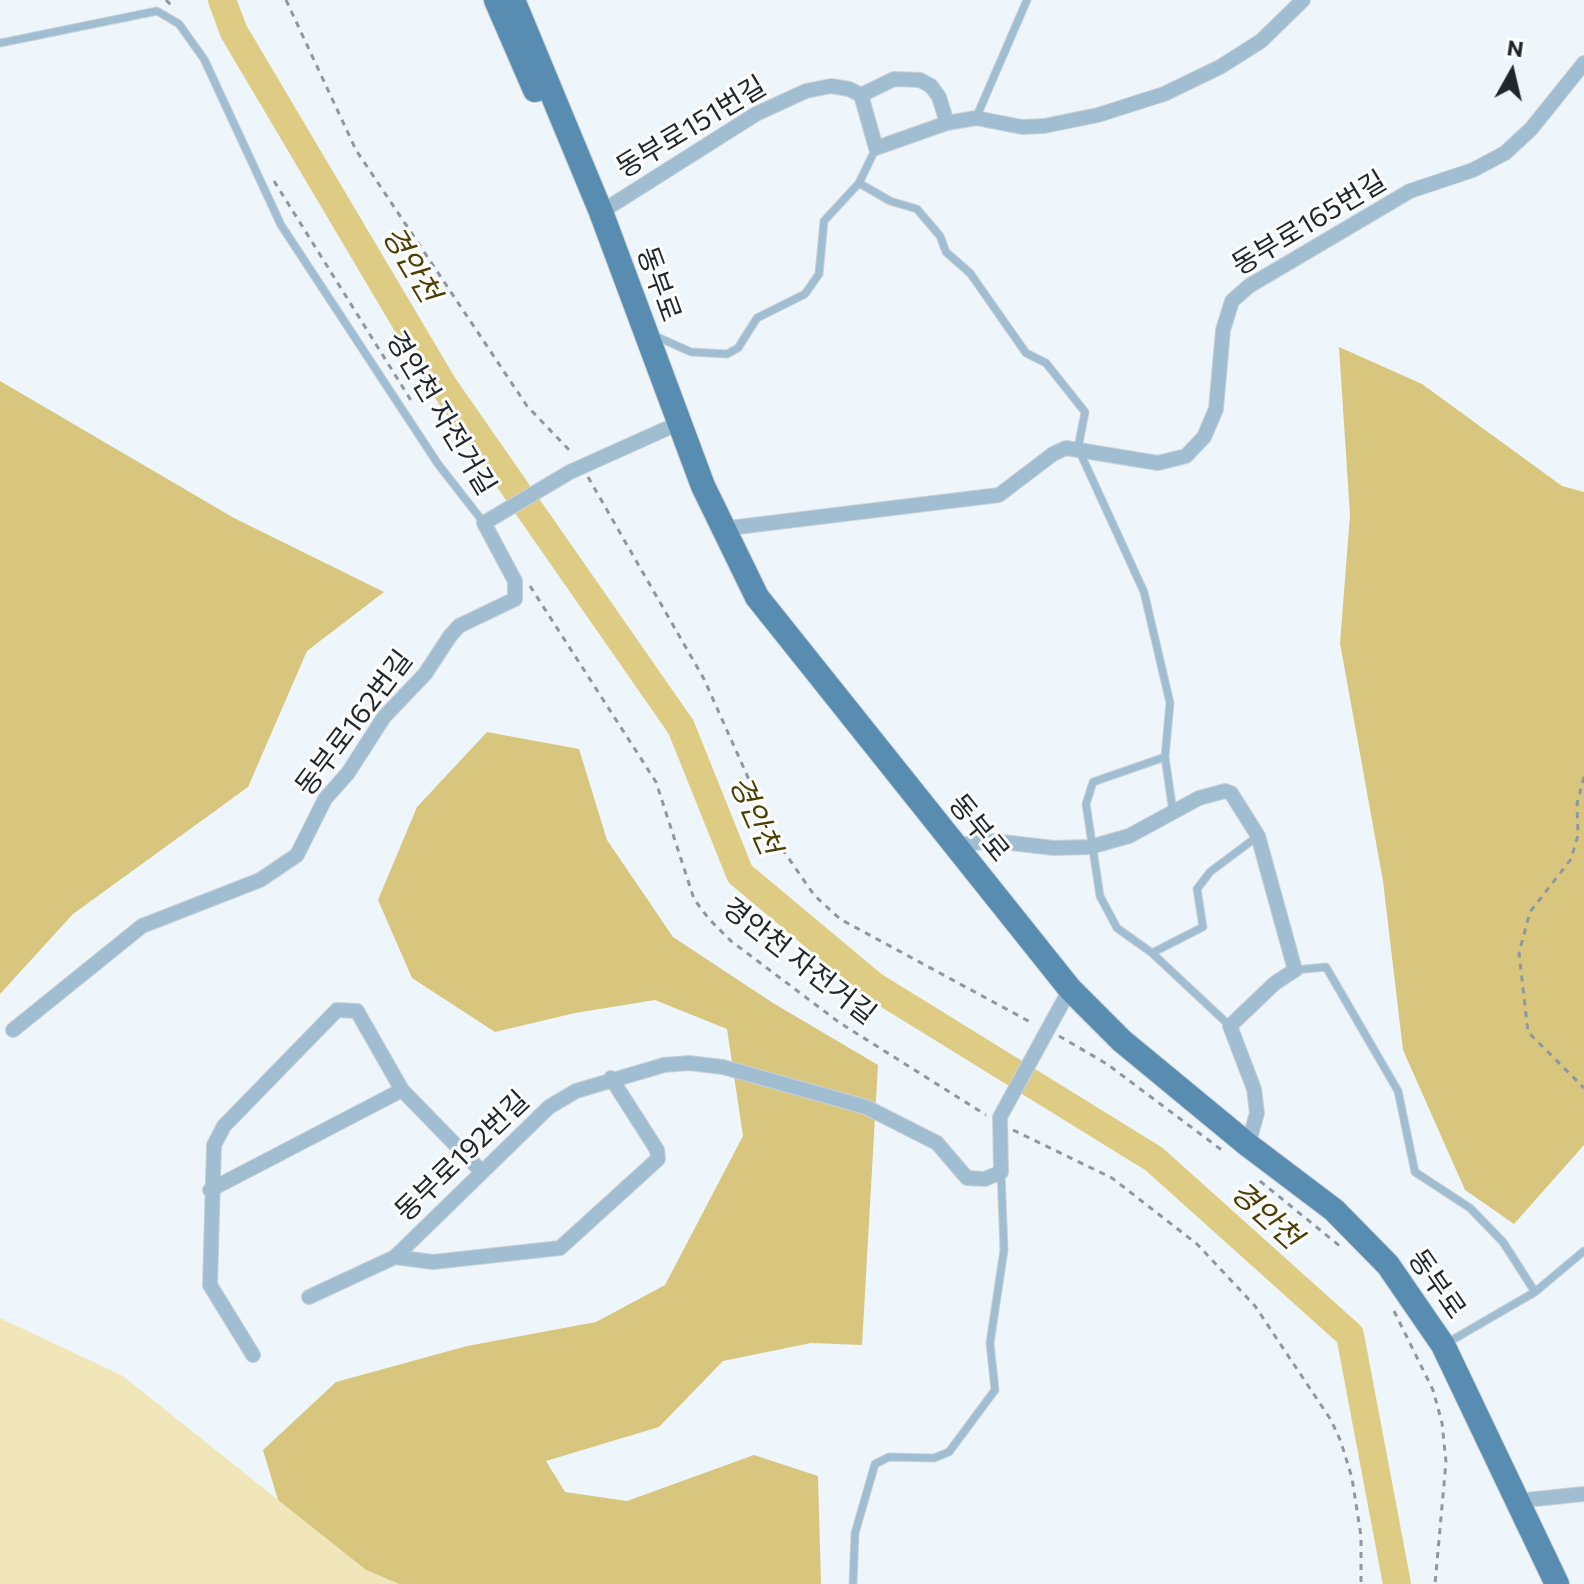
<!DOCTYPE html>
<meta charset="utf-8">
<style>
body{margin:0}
#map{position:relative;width:1584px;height:1584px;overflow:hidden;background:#eef6fc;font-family:Commissioner,sans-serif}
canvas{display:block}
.north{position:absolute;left:1472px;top:32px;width:80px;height:80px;-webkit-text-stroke:6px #fff;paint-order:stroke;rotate:8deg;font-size:22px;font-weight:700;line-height:32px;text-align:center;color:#1f272c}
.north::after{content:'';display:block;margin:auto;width:28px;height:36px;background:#1f272c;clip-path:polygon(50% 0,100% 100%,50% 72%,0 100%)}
</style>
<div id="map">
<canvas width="1584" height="1584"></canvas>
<div class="north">N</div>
</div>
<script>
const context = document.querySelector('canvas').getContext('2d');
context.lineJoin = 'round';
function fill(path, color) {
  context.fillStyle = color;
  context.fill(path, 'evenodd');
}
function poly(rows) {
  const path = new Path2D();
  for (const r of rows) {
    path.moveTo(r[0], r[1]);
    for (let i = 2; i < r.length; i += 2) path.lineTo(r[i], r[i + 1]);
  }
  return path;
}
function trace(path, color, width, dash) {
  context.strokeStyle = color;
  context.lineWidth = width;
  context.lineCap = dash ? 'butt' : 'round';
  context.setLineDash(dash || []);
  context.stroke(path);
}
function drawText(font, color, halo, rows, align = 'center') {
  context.font = font + ' Commissioner,"Noto Sans KR",sans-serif';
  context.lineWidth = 6;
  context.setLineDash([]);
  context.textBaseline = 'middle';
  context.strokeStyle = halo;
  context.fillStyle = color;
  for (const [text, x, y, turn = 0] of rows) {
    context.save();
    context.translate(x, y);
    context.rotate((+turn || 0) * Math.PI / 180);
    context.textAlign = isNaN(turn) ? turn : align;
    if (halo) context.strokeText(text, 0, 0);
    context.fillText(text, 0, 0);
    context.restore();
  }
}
fill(poly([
 [0,1318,123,1376,366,1570,399,1584,0,1584]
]), '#f1e6ba');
fill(poly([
 [1339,347,1422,384,1562,486,1584,492,1584,1145,1514,1224,1465,1190,1403,1050,1383,881,1340,643,1350,515],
 [0,381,234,518,384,592,307,651,248,787,73,914,0,994],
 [487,732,579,749,607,840,673,937,773,1003,878,1065,862,1345,811,1343,723,1361,659,1427,546,1461,565,1492,627,1501,754,1455,818,1476,821,1584,399,1584,366,1570,278,1500,263,1450,336,1382,467,1346,596,1322,665,1285,743,1136,727,1029,655,1000,575,1013,495,1032,412,978,378,900,417,807]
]), '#d8c67f');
trace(poly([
 [222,0,234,32,443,385,681,727,740,874,874,986,1154,1159,1350,1335,1397,1584]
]), '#decc85', 28);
const lane = poly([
 [0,43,157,11,179,24,204,59,281,225,438,464,484,523],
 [976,118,1027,0],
 [859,183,890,201,917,209,940,236,946,252,970,273,1026,353,1046,363,1085,412,1078,448,1144,592,1170,703,1165,757,1173,812],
 [653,335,691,352,727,354,738,348,757,318,805,294,819,274,824,221,859,183,876,148],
 [1165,757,1093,782,1086,804,1100,896,1117,928,1152,953,1230,1026],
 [1152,953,1203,927,1197,889,1210,872,1258,836],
 [1295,970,1326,967,1398,1091,1415,1172,1470,1208,1503,1242,1535,1292],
 [1447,1343,1535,1292,1584,1251],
 [853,1584,855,1533,875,1464,889,1457,934,1458,949,1452,995,1390,990,1343,1004,1250,1001,1172]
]);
const street = poly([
 [861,95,894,79,920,80,931,86,939,97,947,123],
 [601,212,756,114,806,91,831,86,849,89,861,95,876,148,947,123,976,118,1022,127,1044,126,1098,115,1164,94,1220,67,1261,41,1303,0],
 [721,529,999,495,1053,454,1066,448,1158,463,1186,456,1204,437,1216,409,1223,330,1232,301,1249,286,1410,191,1473,170,1505,153,1531,129,1584,63],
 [954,845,994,841,1054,848,1090,847,1129,836,1199,798,1225,791,1231,793,1258,836,1295,970,1275,983,1230,1026,1254,1089,1257,1113,1248,1145],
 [13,1030,142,926,260,880,297,855,325,799,348,773,384,717,425,674,450,636,459,626,515,599,515,581,484,523,570,472,679,423],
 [210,1190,402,1090],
 [395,1257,433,1262,560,1248,658,1159,657,1150,611,1078],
 [309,1297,395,1257,549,1107,576,1091,664,1065,689,1063,723,1067,866,1107,937,1143,967,1178,985,1179,1001,1172,1000,1117,1070,989],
 [253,1355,210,1285,214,1145,224,1126,337,1010,357,1011,402,1090,481,1171],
 [1516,1501,1584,1494]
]);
const primary = poly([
 [496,0,535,90],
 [513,0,601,212,703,486,757,597,1070,989,1122,1041,1248,1145,1334,1210,1388,1265,1443,1345,1557,1584]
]);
trace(lane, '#c9d1d7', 9);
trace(street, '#c9d1d7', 16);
trace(primary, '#c9d1d7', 26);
trace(poly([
 [166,0,172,6],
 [286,0,356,150,527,406,573,454],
 [274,181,412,402],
 [588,477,704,679,776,840,814,895,840,919,1034,1024],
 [530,586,656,782,694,899,709,919,731,941,840,1023,986,1115],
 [1584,777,1577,804,1578,835,1571,859,1530,912,1519,953,1528,1032,1584,1088],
 [1059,1036,1107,1064,1223,1151],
 [1013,1130,1112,1178,1197,1244,1255,1306,1331,1420,1341,1442,1352,1478,1361,1536,1361,1584],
 [1260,1181,1341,1247],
 [1394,1311,1433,1390,1442,1423,1446,1462,1435,1584]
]), '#90989d', 3, [6, 6]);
trace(lane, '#a1bdd1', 7);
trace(street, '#a1bdd1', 14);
trace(primary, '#588db1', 24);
drawText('28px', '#1f272c', '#fff', [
 ["동부로151번길",691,127,-31],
 ["동부로165번길",1309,223,-31],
 ["동부로",659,284,70],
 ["경안천 자전거길",441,413,59],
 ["동부로162번길",354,723,-53],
 ["동부로",979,828,51],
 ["경안천 자전거길",799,961,38],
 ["동부로192번길",462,1156,-44],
 ["동부로",1437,1284,55]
]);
drawText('italic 30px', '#4c3f04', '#fff', [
 ["경안천",411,264,59],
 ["경안천",755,815,66],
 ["경안천",1266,1215,42]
]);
</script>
